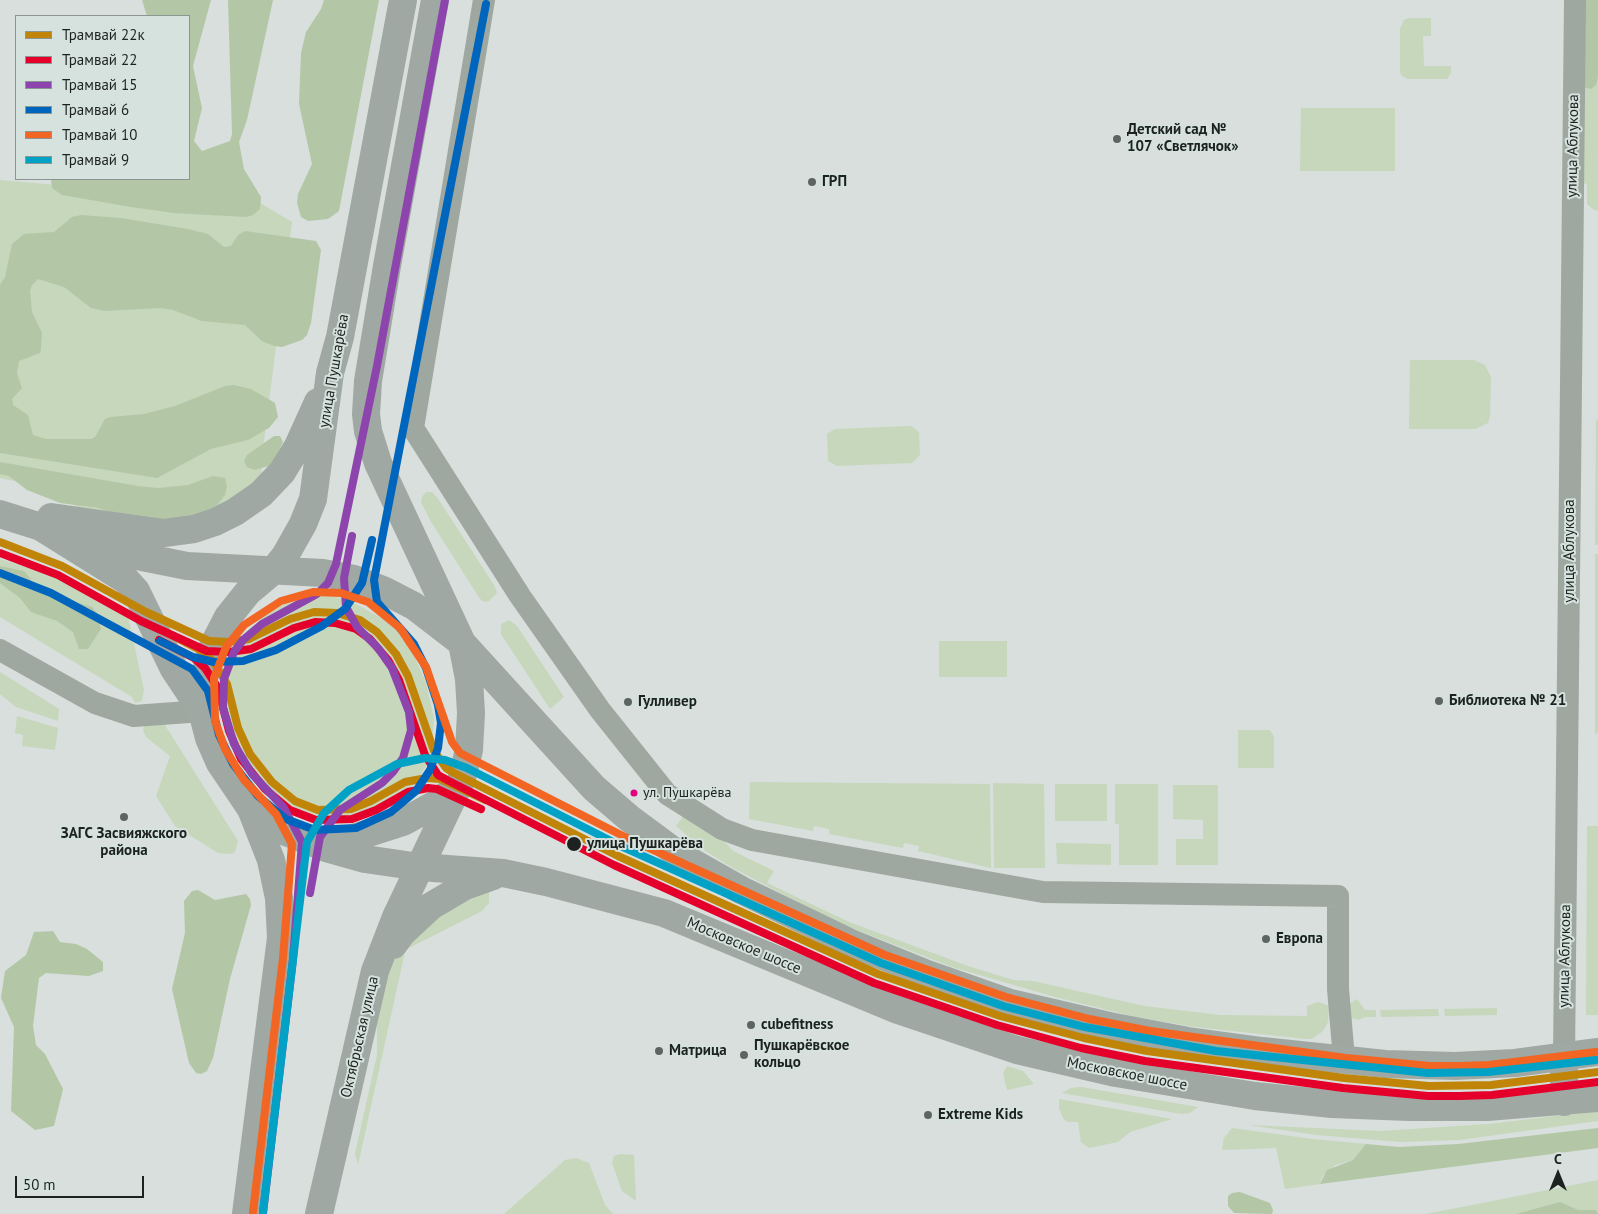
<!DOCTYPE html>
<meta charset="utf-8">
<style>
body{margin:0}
#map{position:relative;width:1598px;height:1214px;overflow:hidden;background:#d8dfdc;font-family:"PT Sans",sans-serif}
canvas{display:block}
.legend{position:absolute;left:15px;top:15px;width:175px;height:165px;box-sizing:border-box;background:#d5e2dd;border:1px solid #8b9591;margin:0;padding:6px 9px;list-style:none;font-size:15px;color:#1d2220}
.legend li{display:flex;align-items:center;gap:10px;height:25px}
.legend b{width:25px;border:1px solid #8b9591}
.north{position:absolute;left:1533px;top:1149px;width:50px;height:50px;-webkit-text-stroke:4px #d5e2dd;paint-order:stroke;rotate:0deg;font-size:14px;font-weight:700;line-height:20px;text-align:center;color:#1d2220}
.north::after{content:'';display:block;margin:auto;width:18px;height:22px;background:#1d2220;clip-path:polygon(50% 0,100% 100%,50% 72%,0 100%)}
.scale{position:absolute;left:15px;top:1176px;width:129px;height:22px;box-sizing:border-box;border:2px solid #1d2220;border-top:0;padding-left:6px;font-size:15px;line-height:18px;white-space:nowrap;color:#1d2220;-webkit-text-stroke:4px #d5e2dd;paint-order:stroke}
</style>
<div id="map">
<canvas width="1598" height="1214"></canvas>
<ul class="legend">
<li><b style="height:6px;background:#c08508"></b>Трамвай 22к</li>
<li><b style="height:6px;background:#e4002b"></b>Трамвай 22</li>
<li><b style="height:6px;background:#8e44ad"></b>Трамвай 15</li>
<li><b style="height:6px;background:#0065bd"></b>Трамвай 6</li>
<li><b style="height:6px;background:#f26522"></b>Трамвай 10</li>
<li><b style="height:6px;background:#01a2c5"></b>Трамвай 9</li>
</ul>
<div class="north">С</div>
<div class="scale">50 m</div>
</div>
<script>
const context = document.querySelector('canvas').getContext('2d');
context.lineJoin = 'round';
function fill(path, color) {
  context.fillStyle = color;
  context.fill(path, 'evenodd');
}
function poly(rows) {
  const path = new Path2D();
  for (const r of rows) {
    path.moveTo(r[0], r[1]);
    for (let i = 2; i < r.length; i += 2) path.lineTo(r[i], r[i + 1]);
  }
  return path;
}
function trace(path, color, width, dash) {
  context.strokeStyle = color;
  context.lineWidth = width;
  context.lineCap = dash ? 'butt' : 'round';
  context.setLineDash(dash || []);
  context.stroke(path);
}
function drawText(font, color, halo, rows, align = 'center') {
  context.font = font + ' "PT Sans",sans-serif';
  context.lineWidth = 4;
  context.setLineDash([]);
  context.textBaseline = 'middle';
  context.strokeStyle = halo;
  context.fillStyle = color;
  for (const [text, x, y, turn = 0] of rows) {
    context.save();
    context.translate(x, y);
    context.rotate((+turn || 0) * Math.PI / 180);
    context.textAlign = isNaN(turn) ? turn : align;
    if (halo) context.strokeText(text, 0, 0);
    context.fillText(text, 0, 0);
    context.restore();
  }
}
fill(poly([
 [1584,0,1598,0,1598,211,1594,210,1587,204,1587,184,1583,183],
 [1409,18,1431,18,1431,36,1423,36,1424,66,1451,66,1451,73,1447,79,1408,79,1402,76,1400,72,1400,29,1404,20],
 [1301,108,1395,108,1395,171,1300,171],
 [0,180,147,193,245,194,292,222,262,456,262,482,222,511,177,527,103,518,24,483,0,478],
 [1410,360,1474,360,1485,365,1491,377,1490,416,1488,423,1475,429,1409,429],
 [1598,418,1598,545,1595,545,1596,421],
 [911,426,919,432,920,455,912,463,837,466,828,461,827,434,835,429],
 [426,492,432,492,437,497,494,585,497,593,488,602,482,601,478,596,430,520,421,502,422,497],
 [1595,554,1598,554,1598,731,1595,736],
 [0,559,51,575,128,616,144,690,142,701,135,703,132,697,0,617],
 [318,596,336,597,354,603,376,615,394,627,414,656,426,682,434,719,431,749,426,766,414,785,397,799,373,812,337,821,314,820,301,816,289,811,269,795,253,776,238,753,228,724,222,698,226,663,230,652,246,632,264,616,285,604],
 [509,620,517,626,564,697,550,709,501,634,501,624],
 [939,641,1007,641,1007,677,939,677],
 [0,672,59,709,58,721,16,707,0,694],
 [17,716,58,728,55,750,22,746,23,735,15,733],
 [163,722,238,841,235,852,231,854,218,853,175,826,156,796,170,756,146,737,143,730,144,726],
 [1238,730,1270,730,1274,737,1274,768,1238,768],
 [750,782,990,784,991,868,918,851,919,846,904,843,903,848,829,834,829,829,814,826,813,831,749,819],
 [993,783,1044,784,1045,868,994,868],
 [1055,784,1107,784,1107,821,1055,821],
 [1115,784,1158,784,1158,865,1119,865,1119,824,1115,824],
 [1173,785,1218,785,1218,865,1176,865,1176,839,1203,839,1203,820,1173,819],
 [685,814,722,839,733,851,774,871,767,883,849,922,968,966,1013,980,1033,981,1144,1006,1220,1015,1307,1016,1307,1006,1318,1002,1329,1006,1328,1022,1323,1031,1312,1039,1306,1039,1195,1027,1132,1016,1055,997,952,967,834,921,731,867,704,850,676,826],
 [1587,826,1598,826,1598,1015,1586,1015],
 [1056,843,1111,844,1111,865,1057,864],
 [489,891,489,903,482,911,409,948,405,952,358,1165,355,1154,377,1055,377,1015,388,972,397,950,432,910],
 [1357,999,1365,1010,1376,1010,1376,1017,1365,1017,1359,1020,1351,1018,1350,1004],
 [1497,1008,1497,1015,1445,1016,1444,1009],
 [1438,1009,1439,1016,1381,1017,1380,1010],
 [1007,1066,1023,1071,1034,1084,1007,1090,1003,1073],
 [1081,1087,1198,1107,1190,1113,1181,1114,1062,1093,1071,1088],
 [1059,1099,1172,1119,1130,1132,1118,1142,1089,1148,1081,1142,1078,1122,1067,1122,1063,1118,1059,1108],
 [1598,1111,1598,1121,1459,1140,1400,1142,1317,1135,1248,1125,1381,1131,1488,1124],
 [1232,1128,1313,1139,1366,1144,1353,1160,1335,1165,1322,1177,1320,1184,1285,1189,1276,1148,1222,1150,1224,1138],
 [620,1154,634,1155,636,1201,622,1191,612,1163,614,1156],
 [576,1158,589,1163,605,1205,613,1214,504,1214,565,1160],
 [1598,1180,1598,1214,1426,1214,1472,1205]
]), '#c6d7bb');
fill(poly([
 [142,0,211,0,193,66,202,108,194,141,202,151,230,141,232,134,228,0,273,0,247,120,239,142,244,169,261,197,260,209,253,215,246,217,174,213,131,207,62,195,52,188,51,179,189,179,189,16,147,16],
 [324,0,379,0,339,211,328,219,308,221,301,217,297,203,298,194,312,164,299,104,301,53,306,32,321,9],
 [1581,0,1598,0,1598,77,1596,85,1591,89,1583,87],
 [81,215,121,218,188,229,208,234,224,247,231,246,238,235,245,231,316,241,321,250,311,323,307,335,302,340,282,347,274,346,262,341,245,325,202,321,173,310,160,308,104,311,91,308,64,287,38,279,32,285,30,291,32,312,42,333,41,349,40,353,19,361,17,373,22,388,12,399,13,405,28,415,33,435,46,439,91,439,95,437,105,419,110,417,144,414,175,406,225,386,234,385,251,389,275,403,278,417,269,428,248,440,211,449,157,478,0,453,0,285,5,277,12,244,24,234,54,232,72,217],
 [274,436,280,436,283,442,272,465,255,470,247,467,244,461,247,455],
 [0,462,138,486,158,488,188,485,213,476,225,478,227,486,225,495,218,504,205,514,178,521,117,514,98,508,60,503,27,490,9,476,0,474],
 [0,566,24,571,40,591,92,607,97,613,101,629,88,649,79,649,73,632,57,621,31,612,20,598,0,583],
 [198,890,215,900,246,894,250,899,251,905,230,979,213,1058,207,1071,201,1074,196,1073,189,1063,172,989,185,933,184,901,192,891],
 [53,931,60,942,76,944,87,949,103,962,103,971,89,976,46,973,39,978,33,1026,36,1045,45,1054,63,1089,54,1126,35,1130,11,1111,14,1027,1,998,5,971,26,955,34,932],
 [1598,1128,1598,1148,1320,1184,1327,1170,1353,1160,1366,1144,1399,1147,1458,1144],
 [1240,1192,1270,1203,1273,1210,1272,1214,1234,1213,1228,1206,1228,1196,1232,1193],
 [1560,1202,1578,1210,1596,1210,1598,1214,1516,1214]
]), '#b3c7a6');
trace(poly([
 [484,0,413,428,520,596,600,710,667,794,722,829,752,840,1043,892,1338,896,1338,989,1344,1059],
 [0,650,95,703,134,716,202,711],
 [1564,1057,1575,0]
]), '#9ea7a0', 22);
trace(poly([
 [0,514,127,554,187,566,323,573,354,579,383,590,414,606,462,643,594,788,629,818,679,855,741,890,853,944,927,974,1010,1003,1109,1026,1188,1041,1262,1051,1385,1064,1455,1066,1515,1063,1598,1052],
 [51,517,164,533,194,529,215,522,235,512,261,494,282,472,298,446,318,402],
 [41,527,126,580,136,591,174,669,202,711,209,738,220,763,251,809,286,832,326,848,365,859,420,867,503,873,546,882,664,913,898,1010,1017,1050,1116,1073,1255,1096,1332,1104,1409,1107,1487,1107,1598,1098],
 [202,711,204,678,213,646,228,617,248,592,273,571,285,556,303,524,313,499,330,373,340,337,403,0],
 [318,841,350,839,403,822,434,805,457,787],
 [393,945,402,933,431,906,465,886,493,876],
 [1564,1057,1564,1102],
 [246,1214,281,938,279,898,271,860,251,809],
 [319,1214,375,971,396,917,462,778,469,750,471,713,469,679,462,643,378,463,368,431,366,414,368,381,387,266,435,0]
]), '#9fa8a2', 28);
trace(poly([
 [0,542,62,566,146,612,209,641,229,642,249,639,290,619,314,612,337,613,360,620,377,632,396,654,408,676,434,751,446,768,454,773,618,856,878,974,1000,1016,1084,1038,1147,1051,1344,1078,1429,1086,1491,1085,1598,1072],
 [164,631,200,650,213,661,227,684,238,728,250,754,272,782,295,801,318,810,351,809,371,801,405,782,427,778,440,779,485,800]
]), '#c08508', 8);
trace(poly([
 [0,553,58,575,141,621,207,651,229,652,251,649,294,628,315,622,335,623,356,629,370,639,388,660,399,680,425,755,438,775,449,781,614,865,874,983,997,1025,1081,1048,1145,1061,1343,1088,1428,1096,1459,1096,1492,1095,1598,1082],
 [159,640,194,658,205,668,218,688,229,731,241,759,265,789,290,810,316,820,352,819,376,810,408,792,428,788,437,789,481,809]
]), '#e4002b', 8);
trace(poly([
 [310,893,320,837,340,810,382,783,393,772,403,758,411,730,409,712,392,668,378,648,357,627,346,607,344,578,352,536],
 [263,1213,293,959,302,842,284,808,252,774,234,744,223,708,224,679,234,652,243,640,262,624,317,594,328,583,336,564,377,366,445,0]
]), '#8e44ad', 8);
trace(poly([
 [0,573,51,593,192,669,208,691,219,735,233,764,258,796,286,819,315,830,356,828,391,812,416,791,430,770,438,748,441,723,438,705,426,668,414,644,377,602,374,580,486,4],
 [160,641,193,657,214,662,243,661,276,650,322,626,345,609,362,583,372,540]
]), '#0065bd', 8);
trace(poly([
 [253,1212,283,958,292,844,276,814,244,780,225,749,215,721,214,678,226,647,244,625,281,601,313,592,341,593,368,602,400,628,426,667,452,742,460,753,627,838,885,955,1006,997,1089,1019,1150,1031,1346,1058,1430,1066,1459,1066,1489,1065,1596,1052]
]), '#f26522', 8);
trace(poly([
 [263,1212,307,842,324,813,349,790,397,764,425,758,445,760,467,768,623,847,881,963,1003,1006,1085,1027,1216,1051,1428,1073,1488,1072,1596,1060]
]), '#01a2c5', 8);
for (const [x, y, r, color] of [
 [1117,139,5,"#5e6462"],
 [812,182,5,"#5e6462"],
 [1439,701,5,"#5e6462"],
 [628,702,5,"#5e6462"],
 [634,793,4.5,"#e5007d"],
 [124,817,5,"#5e6462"],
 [574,844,8,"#1d2220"],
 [1266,939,5,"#5e6462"],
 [751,1025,5,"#5e6462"],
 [659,1051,5,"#5e6462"],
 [744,1055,5,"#5e6462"],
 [928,1115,5,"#5e6462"]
]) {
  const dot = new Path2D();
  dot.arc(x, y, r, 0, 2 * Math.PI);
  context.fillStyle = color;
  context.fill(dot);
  trace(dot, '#d5e2dd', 2);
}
drawText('14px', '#1d2220', '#d5e2dd', [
 ["ул. Пушкарёва",643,793]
], 'left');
drawText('bold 15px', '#1d2220', '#d5e2dd', [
 ["Детский сад №",1127,130],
 ["107 «Светлячок»",1127,147],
 ["ГРП",822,182],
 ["Библиотека № 21",1449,701],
 ["Гулливер",638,702],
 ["ЗАГС Засвияжского",124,834,"center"],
 ["района",124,851,"center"],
 ["Европа",1276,939],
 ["cubefitness",761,1025],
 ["Пушкарёвское",754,1046],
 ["кольцо",754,1063],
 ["Матрица",669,1051],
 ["Extreme Kids",938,1115]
], 'left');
drawText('15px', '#1d2220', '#d5e2dd', [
 ["улица Аблукова",1573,146,-89],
 ["улица Пушкарёва",334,371,-80],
 ["улица Аблукова",1570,551,-90],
 ["Московское шоссе",744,946,23],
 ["улица Аблукова",1565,956,-89],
 ["Октябрьская улица",360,1037,-77],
 ["Московское шоссе",1127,1074,11]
]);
drawText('bold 15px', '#1d2220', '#d5e2dd', [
 ["улица Пушкарёва",587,844]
], 'left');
</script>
